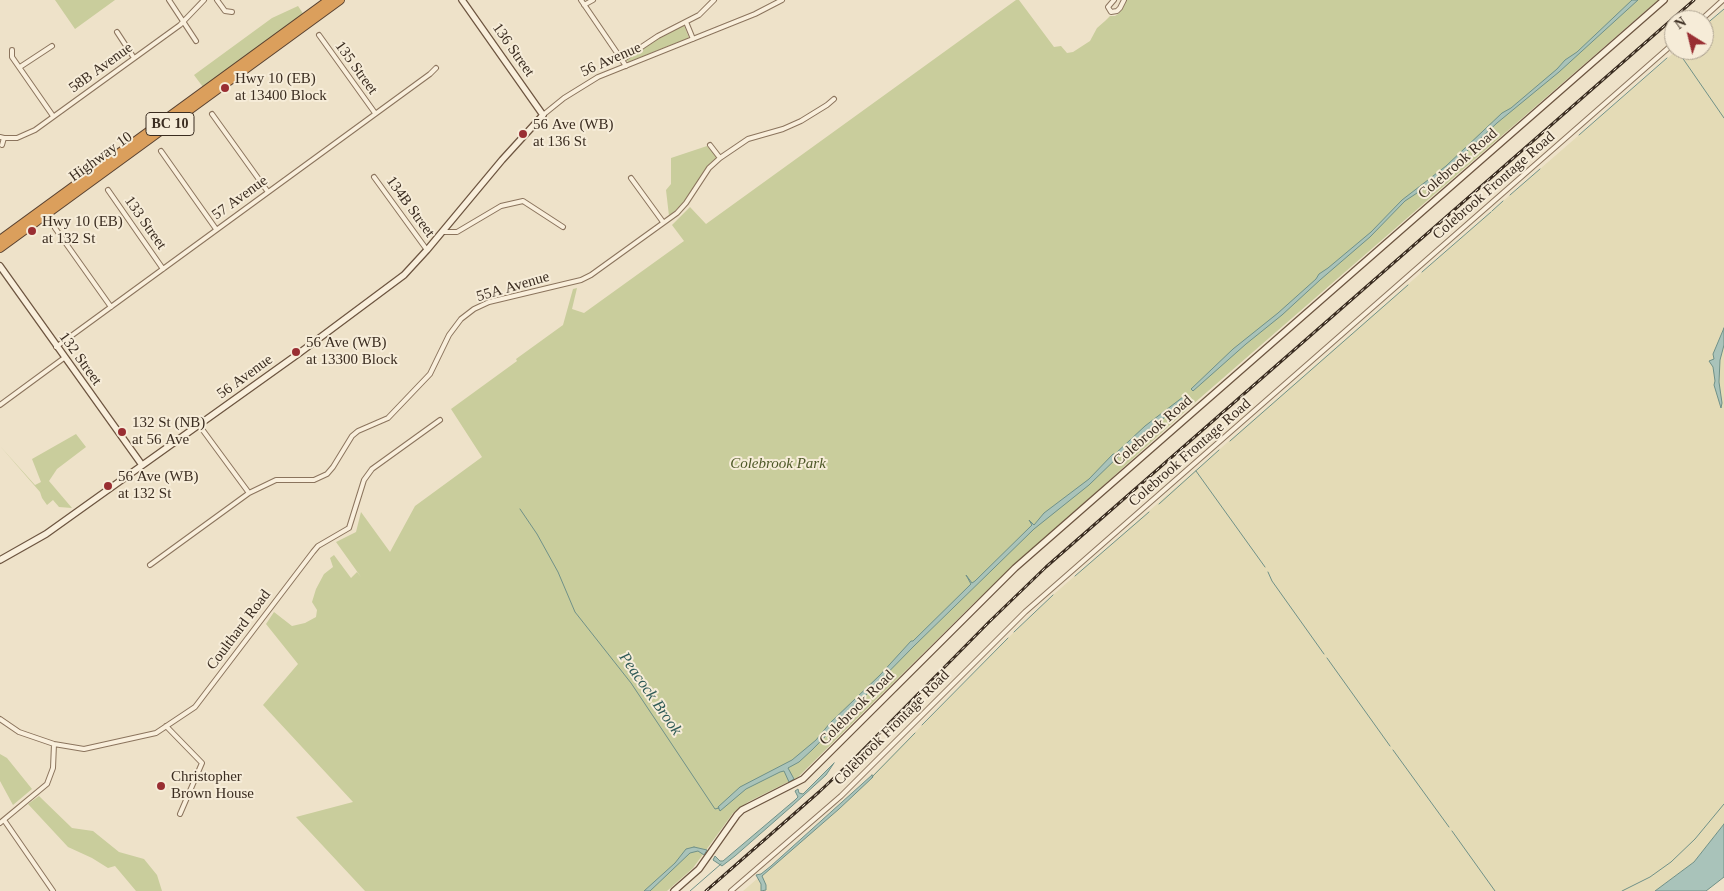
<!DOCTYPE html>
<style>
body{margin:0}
#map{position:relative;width:1724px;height:891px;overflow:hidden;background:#eee2c9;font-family:"Times New Roman",serif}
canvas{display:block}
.north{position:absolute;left:1664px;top:10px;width:50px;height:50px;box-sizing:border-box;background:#f6ecd8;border:1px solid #aba08f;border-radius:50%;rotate:324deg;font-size:14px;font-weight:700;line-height:20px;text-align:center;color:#3b2d21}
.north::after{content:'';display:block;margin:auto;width:18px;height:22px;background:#992e32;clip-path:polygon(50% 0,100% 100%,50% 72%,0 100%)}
</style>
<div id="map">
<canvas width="1724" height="891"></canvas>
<div class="north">N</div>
</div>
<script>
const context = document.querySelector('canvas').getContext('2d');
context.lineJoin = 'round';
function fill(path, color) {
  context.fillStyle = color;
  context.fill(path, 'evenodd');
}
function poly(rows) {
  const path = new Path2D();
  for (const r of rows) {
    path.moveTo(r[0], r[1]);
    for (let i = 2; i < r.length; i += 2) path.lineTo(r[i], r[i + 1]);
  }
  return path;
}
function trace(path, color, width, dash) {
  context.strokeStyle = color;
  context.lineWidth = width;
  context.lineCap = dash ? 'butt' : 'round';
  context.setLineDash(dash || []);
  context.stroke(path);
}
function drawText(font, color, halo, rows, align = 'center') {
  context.font = font + ' "Times New Roman",serif';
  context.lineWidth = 4;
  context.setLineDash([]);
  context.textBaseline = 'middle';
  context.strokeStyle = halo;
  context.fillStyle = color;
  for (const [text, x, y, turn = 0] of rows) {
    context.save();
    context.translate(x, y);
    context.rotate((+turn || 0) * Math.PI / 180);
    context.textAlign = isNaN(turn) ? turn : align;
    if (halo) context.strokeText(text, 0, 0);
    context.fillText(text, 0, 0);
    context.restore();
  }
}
fill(poly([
 [1724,9,1724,824,1694,862,1655,891,743,891,846,802,1014,632,1053,595,1510,195,1677,50,1704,50,1704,26]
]), '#e4dbb6');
fill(poly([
 [55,0,115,0,75,29],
 [1016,0,1019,0,1054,47,1061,46,1067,53,1073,52,1090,41,1097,28,1105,21,1110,16,1115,16,1118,14,1126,0,1658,0,1192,405,974,603,798,777,748,802,733,813,693,868,667,891,365,891,296,817,353,802,263,705,298,664,266,624,274,612,292,626,305,623,316,617,317,610,312,602,316,589,324,574,333,567,330,558,334,555,351,578,357,572,361,577,336,542,356,532,361,512,390,552,415,506,482,457,451,409,517,361,516,359,563,325,573,289,577,288,572,309,584,313,684,241,672,225,690,207,706,224],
 [298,6,304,15,203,87,194,75,272,18],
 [684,25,689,38,628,62,626,59,670,31],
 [707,146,719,157,685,202,669,216,666,190,671,184,671,158],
 [76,434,86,447,57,469,49,481,72,508,59,507,53,500,47,505,42,498,40,492,0,446,35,485,41,482,32,459],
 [0,754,7,758,32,789,13,805,0,781],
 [39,796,72,828,93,831,119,852,144,859,157,875,162,891,136,891,115,866,108,868,92,858,68,847,28,804]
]), '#c9cd9c');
const water = poly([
 [1632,0,1638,0,1559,72,1497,123,1453,164,1426,187,1405,201,1370,237,1320,280,1282,315,1246,344,1193,391,1191,389,1233,349,1278,313,1316,279,1319,274,1328,268,1371,232,1402,200,1446,166,1502,113,1511,108,1557,69,1565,60,1577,52,1632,0],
 [1724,328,1724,345,1720,360,1719,382,1722,403,1721,408,1714,385,1715,381,1713,367,1709,361,1714,359,1713,354,1724,328],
 [1183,397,1184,399,1165,417,1121,454,1089,485,1034,529,914,646,812,750,799,762,788,768,794,779,789,782,784,771,780,772,746,789,720,811,718,807,740,787,792,760,816,740,830,723,880,675,911,641,913,641,971,584,966,575,972,583,975,581,1032,525,1029,520,1034,525,1044,513,1089,479,1113,454,1115,454,1145,426,1183,397],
 [834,763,826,775,792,806,735,856,722,866,713,860,715,856,720,861,723,861,795,800,798,797,795,791,798,789,799,793,803,794,834,763],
 [872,775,873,777,839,809,762,876,766,885,766,890,761,891,761,884,756,875,761,874,771,866,872,775],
 [1724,824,1724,877,1706,891,1655,891,1694,862,1724,824],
 [694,847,707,850,704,855,698,851,690,853,650,891,644,891,675,863,686,849,694,847]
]);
fill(water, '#a9c3ba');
trace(water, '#709188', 1);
trace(poly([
 [1704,26,1724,9],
 [1677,50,1724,118],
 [1579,135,1667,58],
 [1510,195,1540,169],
 [1492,211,1503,201],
 [1422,272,1491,212],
 [1230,441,1408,285],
 [1196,471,1265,567],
 [1159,504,1219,450],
 [520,509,537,534,558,572,575,612,631,683,715,809,719,808],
 [1268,572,1272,581,1324,654],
 [1075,576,1149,512],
 [1014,632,1053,595],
 [1327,658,1390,746],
 [922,725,1008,638],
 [1393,750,1449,827],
 [872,777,915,733],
 [1452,831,1495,891],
 [690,891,721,864],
 [1622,891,1650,877,1671,862,1695,839,1724,804]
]), '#709188', 1);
const street = poly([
 [169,0,196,41],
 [217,0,225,11,232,12],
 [581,0,626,66],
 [1114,0,1108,7,1111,12,1117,11,1120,8,1124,0],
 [584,5,593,0],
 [1701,20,1723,0],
 [686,22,693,39],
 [117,32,134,58],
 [319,35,375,113],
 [12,50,12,57,53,116],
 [622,60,658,36,699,15,714,0],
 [20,67,52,46],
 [212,114,268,192],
 [543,115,564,98,598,77,755,14,782,0],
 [0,137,4,138,2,145],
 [4,138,17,138,35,130,180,25,204,0],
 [710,145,720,158],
 [161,151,216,229],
 [374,177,427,250],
 [631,178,663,222],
 [108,190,163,269],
 [55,228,111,307],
 [442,232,457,232,501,206,523,201,563,227],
 [56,347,430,74,436,68],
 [0,405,64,358],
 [199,425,249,493],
 [150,565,249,493,276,480,314,480,327,474,333,467,352,436,358,431,388,418,430,374,449,335,461,319,474,309,489,302,581,280,591,275,677,213,686,203,709,168,720,158,748,139,783,129,801,121,827,105,834,99],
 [0,719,19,732,54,744,84,749,156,733,195,707,313,552,318,546,349,528,364,480,372,469,440,420],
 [166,726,202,763,180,814],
 [4,820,53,891],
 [0,823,47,784,53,768,54,744],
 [731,891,841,796,1025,612,1674,43]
]);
const secondary = poly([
 [0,266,142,465],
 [0,560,46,534,298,354,404,275,427,250,502,160,543,115,462,0],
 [674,891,699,869,737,815,742,810,803,779,1015,568,1664,0]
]);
const highway = poly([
 [0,240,329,0],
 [0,248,340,0]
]);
trace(street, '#8b745d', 6);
trace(secondary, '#6d5540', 8);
trace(highway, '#594231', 10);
trace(street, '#f9efdc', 4);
trace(secondary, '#f9efdc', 5.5);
trace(highway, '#db9f5c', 8);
const rail = poly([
 [706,891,819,792,851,762,989,622,1046,567,1694,0]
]);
trace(rail, '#3b2d21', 3);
trace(rail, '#f6ecd8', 1, [4]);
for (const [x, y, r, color] of [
 [225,88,5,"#992e32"],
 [523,134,5,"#992e32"],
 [32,231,5,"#992e32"],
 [296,352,5,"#992e32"],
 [122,432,5,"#992e32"],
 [108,486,5,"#992e32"],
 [161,786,5,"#992e32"]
]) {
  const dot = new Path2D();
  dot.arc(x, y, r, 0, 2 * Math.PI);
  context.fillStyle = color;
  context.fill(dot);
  trace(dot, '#f6ecd8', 2);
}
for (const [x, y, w] of [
 [170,124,48]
]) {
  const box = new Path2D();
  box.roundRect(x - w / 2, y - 11.5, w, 23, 4);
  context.fillStyle = '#f6ecd8';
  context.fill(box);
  trace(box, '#3b2d21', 1);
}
drawText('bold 14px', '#3b2d21', null, [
 ["BC 10",170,124]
]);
drawText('15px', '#3b2d21', '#f6ecd8', [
 ["136 Street",513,50,55],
 ["56 Avenue",611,60,-24],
 ["58B Avenue",101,68,-36],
 ["135 Street",356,68,54],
 ["Highway 10",101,157,-36],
 ["Colebrook Road",1458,164,-41],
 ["Colebrook Frontage Road",1494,186,-41],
 ["57 Avenue",240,198,-36],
 ["134B Street",410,207,54],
 ["133 Street",145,223,55],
 ["55A Avenue",513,287,-16],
 ["132 Street",80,359,54],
 ["56 Avenue",245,377,-36],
 ["Colebrook Road",1153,431,-41],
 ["Colebrook Frontage Road",1190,453,-41],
 ["Coulthard Road",239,630,-53],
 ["Colebrook Road",857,708,-45],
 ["Colebrook Frontage Road",892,728,-45]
]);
drawText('15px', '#3b2d21', '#f6ecd8', [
 ["Hwy 10 (EB)",235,79],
 ["at 13400 Block",235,96],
 ["56 Ave (WB)",533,125],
 ["at 136 St",533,142],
 ["Hwy 10 (EB)",42,222],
 ["at 132 St",42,239],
 ["56 Ave (WB)",306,343],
 ["at 13300 Block",306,360],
 ["132 St (NB)",132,423],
 ["at 56 Ave",132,440],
 ["56 Ave (WB)",118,477],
 ["at 132 St",118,494],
 ["Christopher",171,777],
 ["Brown House",171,794]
], 'left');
drawText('italic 15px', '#4d5827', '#f6ecd8', [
 ["Colebrook Park",778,464]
]);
drawText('italic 16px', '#305b57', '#f6ecd8', [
 ["Peacock Brook",650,694,55]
]);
</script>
